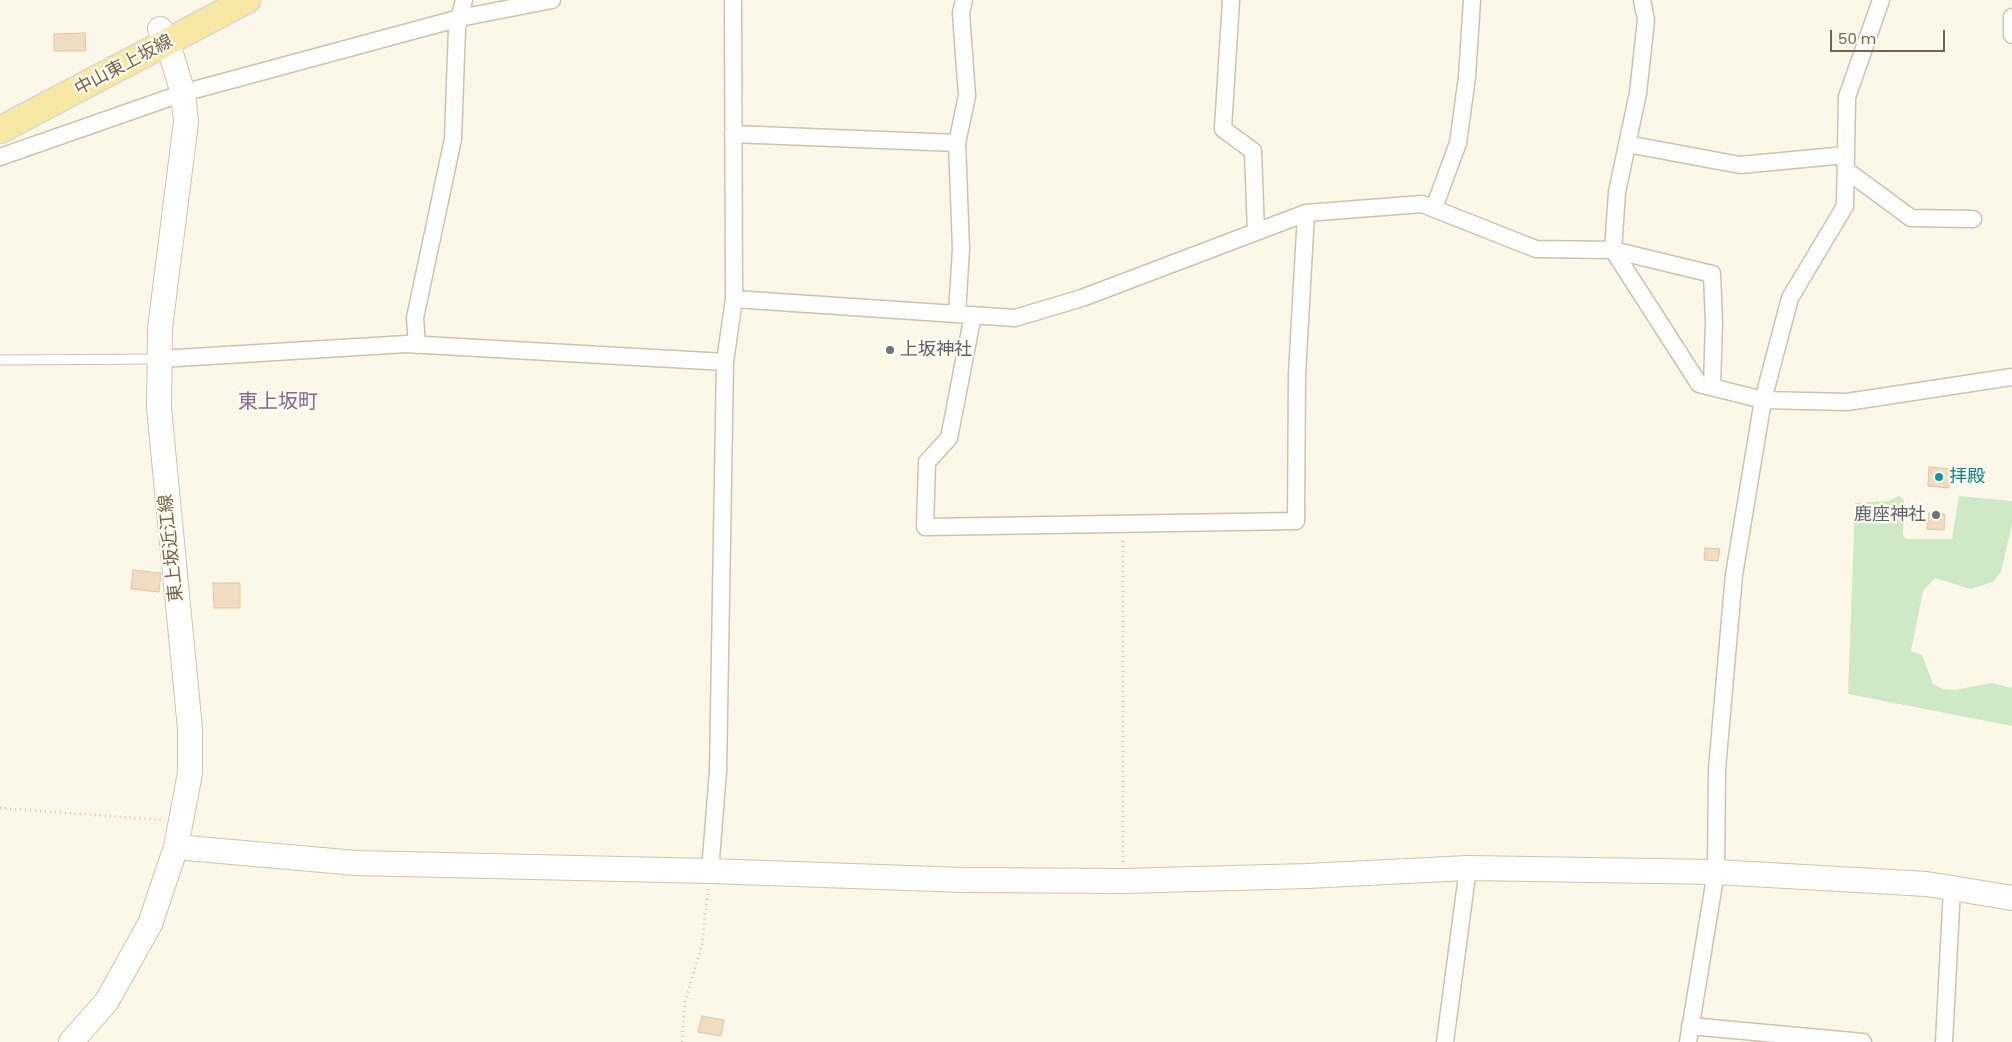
<!DOCTYPE html>
<meta charset="utf-8">
<style>
body{margin:0}
#map{position:relative;width:2012px;height:1042px;overflow:hidden;background:#fcf8e9;font-family:Poppins,sans-serif}
canvas{display:block}
.scale{position:absolute;left:1830px;top:30px;width:115px;height:22px;box-sizing:border-box;border:2px solid #76634d;border-top:0;padding-left:6px;font-size:15px;line-height:18px;white-space:nowrap;color:#76634d;-webkit-text-stroke:4px #fefbef;paint-order:stroke}
</style>
<div id="map">
<canvas width="2012" height="1042"></canvas>
<div class="scale">50 m</div>
</div>
<script>
const context = document.querySelector('canvas').getContext('2d');
context.lineJoin = 'round';
function fill(path, color) {
  context.fillStyle = color;
  context.fill(path, 'evenodd');
}
function poly(rows) {
  const path = new Path2D();
  for (const r of rows) {
    path.moveTo(r[0], r[1]);
    for (let i = 2; i < r.length; i += 2) path.lineTo(r[i], r[i + 1]);
  }
  return path;
}
function trace(path, color, width, dash) {
  context.strokeStyle = color;
  context.lineWidth = width;
  context.lineCap = dash ? 'butt' : 'round';
  context.setLineDash(dash || []);
  context.stroke(path);
}
function drawText(font, color, halo, rows, align = 'center') {
  context.font = font + ' Poppins,"Noto Sans JP",sans-serif';
  context.lineWidth = 4.5;
  context.setLineDash([]);
  context.textBaseline = 'middle';
  context.strokeStyle = halo;
  context.fillStyle = color;
  for (const [text, x, y, turn = 0] of rows) {
    context.save();
    context.translate(x, y);
    context.rotate((+turn || 0) * Math.PI / 180);
    context.textAlign = isNaN(turn) ? turn : align;
    if (halo) context.strokeText(text, 0, 0);
    context.fillText(text, 0, 0);
    context.restore();
  }
}
fill(poly([
 [1899,496,1904,500,1903,535,1906,539,1952,539,1959,496,2012,501,2012,524,2001,572,1993,582,1970,589,1935,578,1923,591,1911,651,1922,655,1933,684,1943,689,1955,690,1992,683,2012,688,2012,726,1848,694,1855,503,1889,501]
]), '#cfe9c7');
const building = poly([
 [85,33,86,51,54,51,54,34,85,33],
 [1929,467,1950,469,1949,488,1928,486,1929,467],
 [1929,513,1945,514,1944,530,1927,529,1929,513],
 [1705,548,1720,549,1718,561,1704,560,1705,548],
 [133,570,161,573,159,592,131,589,133,570],
 [213,583,240,583,240,608,214,608,213,583],
 [702,1016,724,1020,721,1036,698,1032,702,1016]
]);
fill(building, '#f0ddc1');
trace(building, '#e2c6a2', 1);
const lane = poly([
 [0,360,159,359]
]);
const street = poly([
 [1231,0,1223,129,1253,151,1256,232],
 [1642,0,1646,20,1638,93,1617,192,1613,250,1712,274,1714,322,1712,387],
 [2012,17,2012,35],
 [733,134,957,143,961,249,957,314],
 [957,143,967,96,961,13,964,0],
 [1627,144,1740,165,1846,155],
 [0,157,183,93,460,18,552,0],
 [1846,170,1911,218,1973,219],
 [1434,208,1458,143,1467,77,1472,0],
 [734,299,1015,318,1082,298,1306,213,1422,204,1536,249,1613,250,1699,384,1763,400,1847,402,2012,377],
 [973,315,949,438,927,462,925,527,1296,521,1297,375,1306,213],
 [417,345,415,318,453,139,457,28,464,0],
 [160,359,407,344,725,362],
 [710,871,718,771,725,362,734,299,733,0],
 [1690,1026,1863,1042],
 [1445,1042,1468,868],
 [1688,1042,1716,872,1717,769,1734,575,1763,400,1790,298,1845,206,1847,97,1881,0],
 [1944,1042,1952,888]
]);
const secondary = poly([
 [176,847,356,863,710,871,964,880,1123,881,1307,876,1468,868,1716,872,1927,884,2012,898],
 [71,1042,107,1001,150,924,176,847,190,773,190,729,159,408,160,328,186,122,183,93,168,44,160,29]
]);
const primary = poly([
 [0,130,247,0]
]);
trace(lane, '#cec2af', 11);
trace(street, '#cec2af', 19);
trace(secondary, '#d0c3ac', 26);
trace(primary, '#dbd6d1', 29);
trace(poly([
 [0,808,162,820],
 [1123,862,1123,540],
 [682,1042,685,1002,702,944,708,889]
]), '#d6c0a4', 2.5, [1, 4]);
trace(lane, '#fff', 9);
trace(street, '#fff', 16);
trace(secondary, '#fff', 24);
trace(primary, '#f7e8a4', 26);
for (const [x, y, r, color] of [
 [890,350,5,"#6b7280"],
 [1939,477,5,"#0f9aa8"],
 [1936,515,5,"#6b7280"]
]) {
  const dot = new Path2D();
  dot.arc(x, y, r, 0, 2 * Math.PI);
  context.fillStyle = color;
  context.fill(dot);
  trace(dot, '#fefbef', 2);
}
drawText('18px', '#76634d', '#fefbef', [
 ["中山東上坂線",124,66,-28],
 ["東上坂近江線",172,548,-96]
]);
drawText('18px', '#5b616d', '#fefbef', [
 ["上坂神社",900,350],
 ["鹿座神社",1926,515,"right"]
], 'left');
drawText('18px', '#0d838f', '#fefbef', [
 ["拝殿",1949,477]
], 'left');
drawText('20px', '#8b6591', '#fefbef', [
 ["東上坂町",278,403]
]);
</script>
